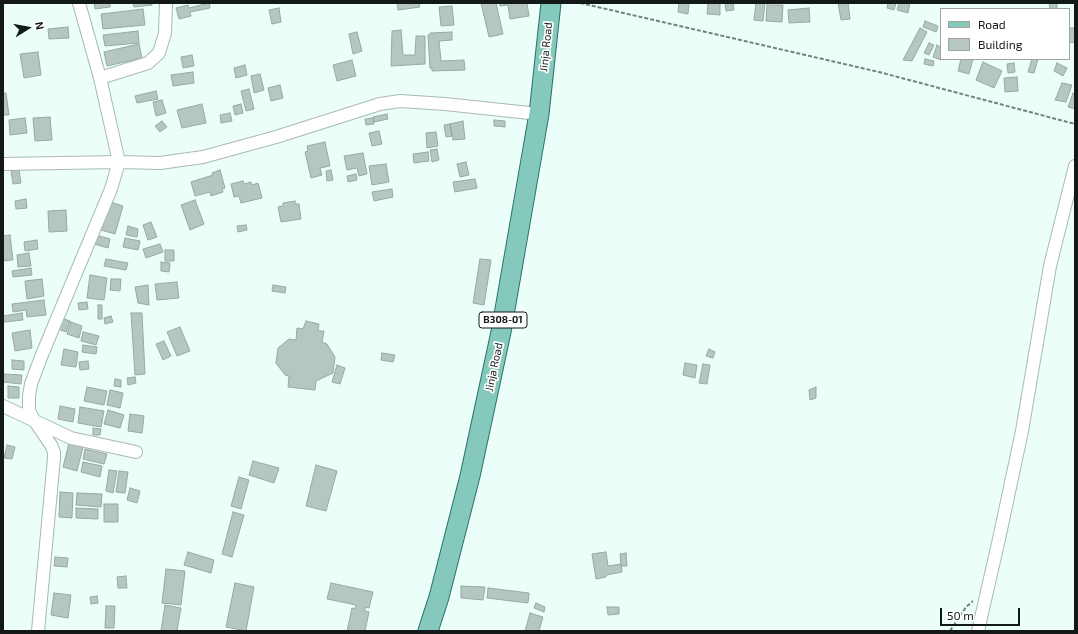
<!DOCTYPE html>
<style>
body{margin:0}
#map{position:relative;width:1078px;height:634px;overflow:hidden;background:#ecfef9;font-family:"Exo 2",sans-serif}
canvas{display:block}
.frame{position:absolute;inset:0;border:4px solid #131918;pointer-events:none}
.legend{position:absolute;left:940px;top:8px;width:130px;height:52px;box-sizing:border-box;background:#fff;border:1px solid #a1a3a3;margin:0;padding:5px 7px;list-style:none;font-size:12px;color:#131918}
.legend li{display:flex;align-items:center;gap:8px;height:20px}
.legend b{width:20px;border:1px solid #a1a3a3}
.north{position:absolute;left:8px;top:8px;width:40px;height:40px;-webkit-text-stroke:3px #fff;paint-order:stroke;rotate:79deg;font-size:11px;font-weight:700;line-height:16px;text-align:center;color:#131918}
.north::after{content:'';display:block;margin:auto;width:14px;height:18px;background:#131918;clip-path:polygon(50% 0,100% 100%,50% 72%,0 100%)}
.scale{position:absolute;left:940px;top:608px;width:80px;height:18px;box-sizing:border-box;border:2px solid #131918;border-top:0;padding-left:5px;font-size:12px;line-height:14px;white-space:nowrap;color:#131918;-webkit-text-stroke:3px #fff;paint-order:stroke}
</style>
<div id="map">
<canvas width="1078" height="634"></canvas>
<div class="frame"></div>
<ul class="legend">
<li><b style="height:5px;background:#85c8bc"></b>Road</li>
<li><b style="height:11px;background:#b6c7c3"></b>Building</li>
</ul>
<div class="north">N</div>
<div class="scale">50 m</div>
</div>
<script>
const context = document.querySelector('canvas').getContext('2d');
context.lineJoin = 'round';
function fill(path, color) {
  context.fillStyle = color;
  context.fill(path, 'evenodd');
}
function poly(rows) {
  const path = new Path2D();
  for (const r of rows) {
    path.moveTo(r[0], r[1]);
    for (let i = 2; i < r.length; i += 2) path.lineTo(r[i], r[i + 1]);
  }
  return path;
}
function trace(path, color, width, dash) {
  context.strokeStyle = color;
  context.lineWidth = width;
  context.lineCap = dash ? 'butt' : 'round';
  context.setLineDash(dash || []);
  context.stroke(path);
}
function drawText(font, color, halo, rows, align = 'center') {
  context.font = font + ' "Exo 2",sans-serif';
  context.lineWidth = 3.5;
  context.setLineDash([]);
  context.textBaseline = 'middle';
  context.strokeStyle = halo;
  context.fillStyle = color;
  for (const [text, x, y, turn = 0] of rows) {
    context.save();
    context.translate(x, y);
    context.rotate((+turn || 0) * Math.PI / 180);
    context.textAlign = isNaN(turn) ? turn : align;
    if (halo) context.strokeText(text, 0, 0);
    context.fillText(text, 0, 0);
    context.restore();
  }
}
const building = poly([
 [94,3,110,3,110,7,95,9,94,3],
 [133,3,152,3,152,5,134,7,133,3],
 [209,3,210,8,190,12,191,16,179,19,176,8,188,5,189,8,209,3],
 [397,3,419,3,420,7,398,10,397,3],
 [481,3,496,3,503,34,489,37,481,3],
 [500,3,527,3,529,16,510,19,508,5,500,6,500,3],
 [679,3,689,3,688,14,678,12,679,3],
 [708,3,720,3,720,15,707,14,708,3],
 [725,3,733,3,734,10,726,11,725,3],
 [756,3,765,3,763,21,754,20,756,3],
 [838,3,848,3,850,19,841,20,838,3],
 [888,3,896,3,894,10,887,8,888,3],
 [899,3,910,3,908,13,897,10,899,3],
 [1049,3,1057,3,1057,9,1050,9,1049,3],
 [767,5,783,5,782,22,766,21,767,5],
 [452,6,454,25,441,26,439,7,452,6],
 [279,8,281,22,272,24,269,10,279,8],
 [809,8,810,22,789,23,788,10,809,8],
 [143,9,145,25,103,29,101,14,143,9],
 [925,21,938,26,936,32,923,27,925,21],
 [68,27,69,38,49,39,48,29,68,27],
 [920,28,927,32,912,61,903,60,920,28],
 [1069,28,1075,28,1075,42,1069,43,1069,28],
 [401,30,403,55,415,55,416,36,425,36,425,64,391,66,392,31,401,30],
 [138,31,139,43,105,46,103,35,138,31],
 [357,32,362,51,353,54,349,34,357,32],
 [452,32,452,40,439,41,441,61,464,60,465,70,432,71,432,68,430,68,428,35,430,35,430,33,452,32],
 [929,43,934,45,929,55,924,53,929,43],
 [139,44,142,58,107,66,104,52,139,44],
 [937,45,941,47,941,60,933,57,937,45],
 [38,52,41,75,24,78,20,54,38,52],
 [192,55,194,66,183,68,181,57,192,55],
 [925,59,934,61,933,66,924,64,925,59],
 [961,59,973,59,969,74,958,71,961,59],
 [1032,59,1038,59,1034,73,1028,72,1032,59],
 [352,60,356,76,337,81,333,65,352,60],
 [983,62,1002,71,994,88,976,80,983,62],
 [1014,63,1015,72,1008,73,1007,64,1014,63],
 [1057,63,1067,68,1063,76,1054,71,1057,63],
 [245,65,247,75,236,78,234,68,245,65],
 [193,72,194,83,173,86,171,75,193,72],
 [260,74,264,90,254,93,251,76,260,74],
 [1017,77,1018,91,1005,92,1004,78,1017,77],
 [1062,83,1072,85,1066,102,1055,100,1062,83],
 [280,85,283,98,271,101,268,88,280,85],
 [249,89,254,109,246,111,241,91,249,89],
 [156,91,158,99,137,103,135,96,156,91],
 [3,93,6,93,9,115,3,115,3,93],
 [1073,93,1075,94,1075,109,1068,107,1073,93],
 [162,100,166,113,156,116,153,102,162,100],
 [202,104,206,123,182,128,177,110,202,104],
 [241,104,243,113,235,115,233,106,241,104],
 [230,113,232,121,221,123,220,115,230,113],
 [387,114,388,119,374,122,373,117,387,114],
 [50,117,52,140,35,141,33,118,50,117],
 [25,118,27,133,10,135,9,120,25,118],
 [373,118,374,124,366,125,365,119,373,118],
 [494,120,505,121,505,127,494,126,494,120],
 [162,121,167,127,160,132,155,126,162,121],
 [463,121,465,139,453,140,450,124,463,121],
 [450,124,452,136,446,137,444,125,450,124],
 [379,131,382,144,372,146,369,133,379,131],
 [436,132,438,146,427,148,426,133,436,132],
 [325,142,330,166,320,168,322,175,311,178,305,152,308,151,307,146,325,142],
 [437,149,439,160,432,162,430,150,437,149],
 [428,152,429,161,414,163,413,154,428,152],
 [363,153,367,174,359,176,357,168,347,170,344,156,363,153],
 [466,162,469,175,460,177,457,164,466,162],
 [386,164,389,182,372,185,369,166,386,164],
 [19,170,21,183,13,184,11,171,19,170],
 [220,170,225,188,222,189,223,192,211,196,210,192,195,196,191,182,213,175,212,173,220,170],
 [331,170,333,180,327,181,326,171,331,170],
 [356,174,357,180,348,182,347,176,356,174],
 [475,179,477,188,455,192,453,182,475,179],
 [243,181,244,184,251,182,252,185,258,183,262,198,241,203,239,196,234,197,231,184,243,181],
 [392,189,393,197,374,201,372,192,392,189],
 [26,199,27,208,16,209,15,201,26,199],
 [195,200,204,224,190,230,181,205,195,200],
 [295,201,295,204,299,204,301,219,281,222,278,207,283,206,283,203,295,201],
 [110,202,123,206,115,234,101,230,110,202],
 [66,210,67,231,49,232,48,211,66,210],
 [151,222,157,237,148,240,143,225,151,222],
 [246,225,247,230,238,232,237,226,246,225],
 [128,226,138,229,137,237,126,235,128,226],
 [10,235,13,260,3,261,3,236,10,235],
 [96,235,110,239,108,248,94,244,96,235],
 [125,238,140,241,138,250,123,247,125,238],
 [37,240,38,249,25,251,24,242,37,240],
 [160,244,163,252,146,258,143,249,160,244],
 [165,250,174,250,174,261,165,261,165,250],
 [29,253,31,266,18,267,17,255,29,253],
 [106,259,128,263,126,270,104,266,106,259],
 [480,259,491,260,484,305,473,303,480,259],
 [161,262,170,263,169,272,161,271,161,262],
 [31,268,32,275,13,277,12,271,31,268],
 [90,275,107,278,104,300,87,298,90,275],
 [42,279,44,296,27,299,25,281,42,279],
 [111,279,121,279,120,291,110,290,111,279],
 [177,282,179,298,157,300,155,284,177,282],
 [148,285,149,305,138,303,135,287,148,285],
 [273,285,286,287,285,293,272,291,273,285],
 [44,300,46,315,27,317,26,310,13,312,12,304,44,300],
 [87,302,88,309,79,310,78,303,87,302],
 [98,305,102,305,102,319,98,319,98,305],
 [22,313,23,320,4,322,3,316,22,313],
 [131,313,142,313,145,374,135,375,131,313],
 [111,316,113,322,105,324,104,318,111,316],
 [62,318,70,321,66,332,58,329,62,318],
 [306,321,319,324,318,331,324,331,322,342,327,344,335,357,333,373,316,381,315,390,288,387,289,376,285,375,276,363,278,348,289,339,296,340,297,328,303,329,306,321],
 [71,322,82,326,79,338,67,334,71,322],
 [180,327,190,351,177,356,167,332,180,327],
 [30,330,32,348,15,351,12,333,30,330],
 [83,332,99,336,96,345,81,341,83,332],
 [164,341,171,356,163,360,156,344,164,341],
 [83,345,97,347,96,354,82,352,83,345],
 [64,349,78,352,76,367,61,365,64,349],
 [709,349,715,352,713,358,706,356,709,349],
 [382,353,395,355,393,362,381,360,382,353],
 [12,360,24,361,24,370,12,369,12,360],
 [88,361,89,369,80,370,79,362,88,361],
 [685,363,697,365,695,378,683,375,685,363],
 [703,364,710,365,707,384,699,383,703,364],
 [337,365,345,368,340,384,332,382,337,365],
 [4,374,22,375,21,384,3,382,4,374],
 [135,377,136,383,128,385,127,378,135,377],
 [115,379,121,380,121,387,114,386,115,379],
 [8,386,19,387,19,398,8,398,8,386],
 [87,387,107,391,104,405,84,401,87,387],
 [816,387,816,398,810,400,809,390,816,387],
 [110,390,123,393,120,408,107,405,110,390],
 [60,406,75,409,73,422,58,419,60,406],
 [80,407,104,411,101,427,78,423,80,407],
 [108,410,124,415,120,428,104,424,108,410],
 [130,414,144,416,142,433,128,431,130,414],
 [93,428,101,429,100,435,93,435,93,428],
 [69,443,83,447,77,471,63,467,69,443],
 [7,445,15,447,12,459,4,458,7,445],
 [85,449,107,454,104,464,83,459,85,449],
 [253,461,279,468,274,483,249,475,253,461],
 [83,462,102,466,100,477,81,472,83,462],
 [316,465,337,471,326,511,306,506,316,465],
 [109,470,117,471,113,493,106,491,109,470],
 [119,471,128,472,125,493,116,492,119,471],
 [239,477,249,480,241,509,231,506,239,477],
 [130,488,140,491,137,503,127,500,130,488],
 [60,492,73,493,72,518,59,517,60,492],
 [77,493,102,494,101,507,76,505,77,493],
 [104,504,118,504,118,522,104,522,104,504],
 [76,508,98,509,98,519,76,518,76,508],
 [233,512,244,515,232,557,222,554,233,512],
 [188,552,214,560,211,573,184,565,188,552],
 [606,552,608,566,621,564,622,572,606,575,606,577,596,579,592,554,606,552],
 [626,553,627,566,621,566,620,554,626,553],
 [55,557,68,558,67,567,54,566,55,557],
 [166,569,185,571,181,605,162,603,166,569],
 [126,576,127,588,118,588,117,577,126,576],
 [235,583,254,587,246,631,226,627,235,583],
 [331,583,373,592,369,608,365,607,365,611,369,612,365,631,347,631,352,608,355,609,356,605,327,599,331,583],
 [461,586,485,587,483,600,461,598,461,586],
 [488,588,529,593,528,603,487,598,488,588],
 [54,593,71,595,68,618,51,615,54,593],
 [97,596,98,603,91,604,90,597,97,596],
 [536,603,545,607,544,612,534,608,536,603],
 [165,605,181,608,177,631,161,631,165,605],
 [106,606,115,606,114,628,105,628,106,606],
 [607,607,619,607,619,614,608,615,607,607],
 [530,613,543,617,539,631,525,631,530,613]
]);
fill(building, '#b6c7c3');
trace(building, '#98a9a5', 1);
const minor = poly([
 [100,78,148,63,159,53,165,33,166,3],
 [3,164,119,162,160,163,203,157,276,137,380,104,400,101,445,104,539,114],
 [3,406,71,438,136,452],
 [38,631,54,458,54,452,51,445,34,420,29,411,29,396,31,384,41,357,111,189,119,162,100,78,79,3],
 [978,631,999,539,1022,431,1050,266,1075,166]
]);
const primary = poly([
 [428,631,439,597,470,476,501,332,539,114,551,3]
]);
trace(minor, '#a9b9b5', 14);
trace(primary, '#287366', 21);
trace(poly([
 [580,3,879,72,1075,124],
 [950,631,966,607,973,601]
]), '#76827f', 2, [4, 2]);
trace(minor, '#fff', 12);
trace(primary, '#85c8bc', 19);
for (const [x, y, w] of [
 [503,320,48]
]) {
  const box = new Path2D();
  box.roundRect(x - w / 2, y - 8, w, 16, 3);
  context.fillStyle = '#fff';
  context.fill(box);
  trace(box, '#131918', 1);
}
drawText('bold 10px', '#131918', null, [
 ["B308-01",503,320]
]);
drawText('11px', '#131918', '#fff', [
 ["Jinja Road",546,47,-84],
 ["Jinja Road",494,367,-78]
]);
</script>
